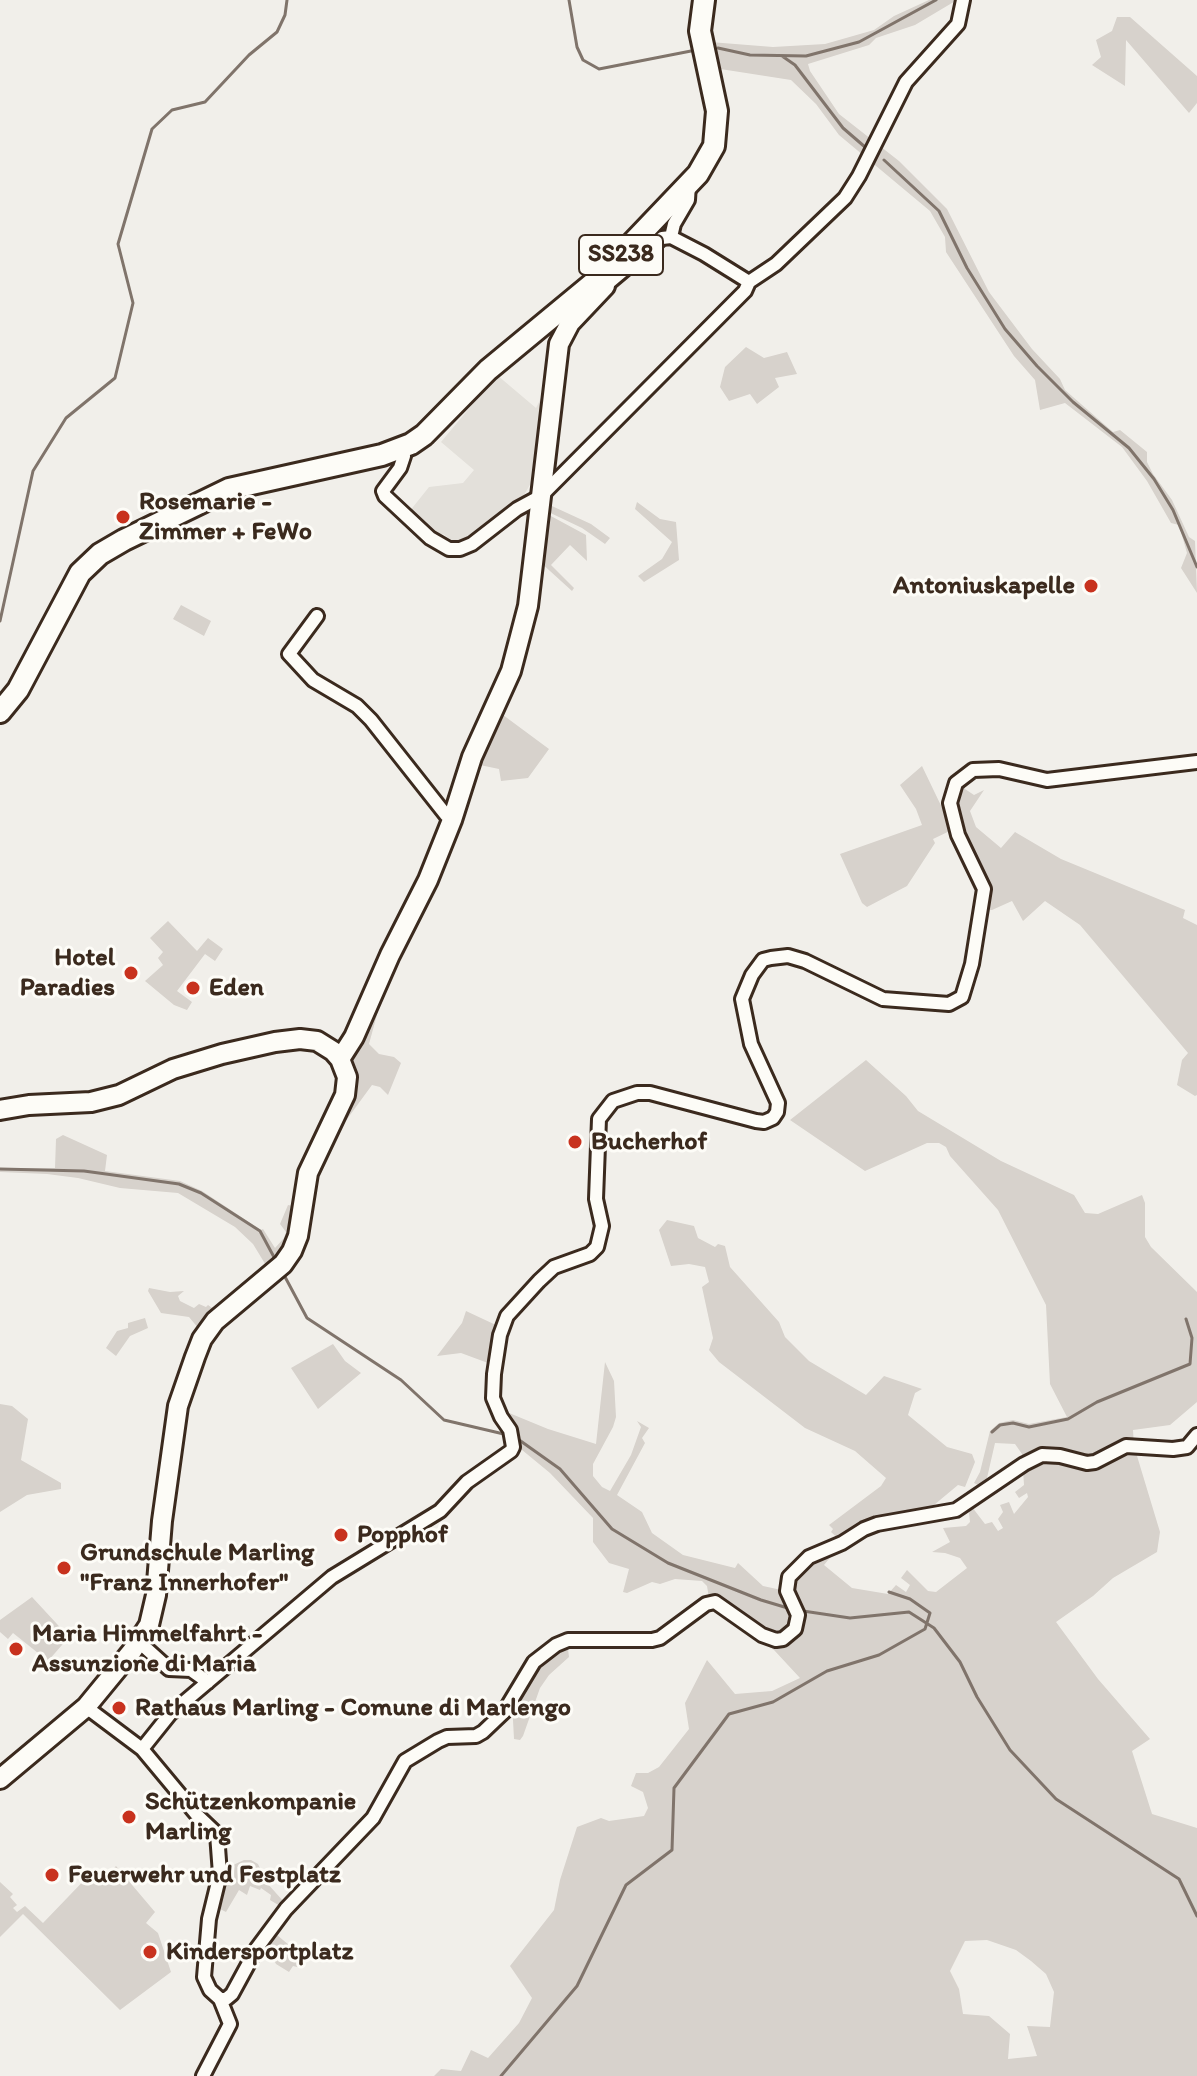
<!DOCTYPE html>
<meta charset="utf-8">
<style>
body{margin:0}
canvas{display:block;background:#f1efea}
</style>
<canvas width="1197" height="2076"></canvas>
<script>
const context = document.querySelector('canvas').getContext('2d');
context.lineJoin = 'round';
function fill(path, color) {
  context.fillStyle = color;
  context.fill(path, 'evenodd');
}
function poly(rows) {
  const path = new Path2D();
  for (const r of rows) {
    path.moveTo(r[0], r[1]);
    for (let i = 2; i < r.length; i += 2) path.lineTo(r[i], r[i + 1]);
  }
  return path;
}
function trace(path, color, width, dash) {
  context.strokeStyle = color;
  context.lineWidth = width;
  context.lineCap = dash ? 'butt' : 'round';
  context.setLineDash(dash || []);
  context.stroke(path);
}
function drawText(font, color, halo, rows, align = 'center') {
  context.font = font + ' Itim,sans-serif';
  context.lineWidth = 6;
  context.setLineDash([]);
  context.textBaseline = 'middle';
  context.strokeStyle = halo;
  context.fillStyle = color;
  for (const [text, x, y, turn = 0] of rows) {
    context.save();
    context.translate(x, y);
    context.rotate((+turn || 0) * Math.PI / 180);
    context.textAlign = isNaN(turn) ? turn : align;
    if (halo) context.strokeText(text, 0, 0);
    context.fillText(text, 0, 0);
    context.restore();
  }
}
fill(poly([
 [497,375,536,408,544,392,535,476,524,495,471,538,456,543,443,534,439,538,409,512,429,487,463,483,474,470,441,442]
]), '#e3e0da');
fill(poly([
 [929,0,957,0,915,25,876,38,869,45,808,64,810,71,839,114,899,161,947,209,989,292,1032,349,1060,379,1065,390,1113,432,1120,430,1147,452,1147,462,1153,474,1172,500,1189,537,1195,541,1197,593,1181,568,1187,553,1179,525,1171,523,1147,481,1122,447,1065,403,1040,410,1035,380,1014,356,946,252,945,237,930,211,839,135,816,104,791,80,714,68,710,42,773,47,825,44,874,30,894,16],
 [1117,17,1130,17,1197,76,1197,103,1189,113,1126,40,1125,86,1092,65,1101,57,1096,40,1112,31],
 [746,347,764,358,787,352,797,374,775,378,779,387,757,404,750,394,729,401,720,387,725,367],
 [541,501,591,524,610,538,605,544,582,528,540,508],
 [637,502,660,519,676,522,679,560,644,582,638,576,662,559,672,542,635,509],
 [549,515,586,535,587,561,570,545,551,565,574,588,572,591,539,561,545,516],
 [181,605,211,621,204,636,173,619],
 [499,712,549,749,528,778,501,781,499,769,475,764],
 [922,766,946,816,951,812,962,777,965,789,974,795,984,790,970,811,976,827,1001,848,1015,832,1061,859,1185,910,1183,918,1197,925,1197,1095,1195,1096,1177,1085,1182,1060,1188,1053,1080,925,1045,901,1023,921,1012,901,992,910,981,909,984,896,956,828,933,839,935,843,907,886,867,907,862,903,840,854,922,825,916,809,900,785],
 [168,921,197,951,208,938,223,949,215,961,205,954,177,991,192,1002,187,1010,174,1005,145,981,163,965,158,958,163,952,150,938],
 [370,1010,378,1011,369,1044,379,1054,394,1057,401,1063,388,1095,380,1087,372,1085,331,1141,350,1062,358,1037],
 [866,1060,906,1096,918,1111,1001,1161,1074,1195,1085,1213,1098,1214,1142,1195,1145,1203,1145,1237,1151,1247,1197,1292,1197,1402,1170,1425,1133,1430,1134,1446,1160,1532,1157,1552,1113,1578,1093,1596,1056,1622,1098,1679,1150,1739,1132,1751,1152,1814,1197,1828,1197,2076,434,2076,441,2069,461,2071,471,2050,488,2058,519,2023,532,1998,510,1966,554,1910,560,1880,577,1827,601,1818,609,1821,644,1816,648,1808,643,1792,631,1786,636,1773,648,1773,659,1767,689,1729,685,1703,707,1660,735,1694,772,1691,800,1678,774,1650,706,1604,709,1598,707,1586,702,1581,675,1579,660,1584,652,1582,627,1593,623,1592,629,1569,609,1563,593,1542,593,1518,550,1473,516,1445,518,1438,497,1408,548,1429,596,1444,605,1362,614,1381,616,1417,613,1427,593,1464,593,1476,602,1487,610,1491,631,1455,641,1427,637,1421,649,1428,642,1438,645,1443,617,1495,642,1512,652,1533,683,1555,735,1568,738,1563,763,1586,786,1591,789,1577,842,1542,831,1532,833,1529,829,1525,881,1486,886,1478,855,1451,805,1428,719,1362,709,1350,713,1338,702,1287,709,1282,705,1267,689,1264,671,1266,659,1230,667,1220,694,1226,698,1238,715,1247,718,1244,725,1246,730,1267,779,1322,785,1337,809,1361,866,1395,884,1376,922,1389,915,1393,908,1415,947,1447,972,1454,975,1462,965,1487,958,1485,928,1510,877,1524,842,1543,824,1565,852,1588,888,1594,896,1585,906,1592,910,1585,901,1578,907,1570,928,1591,936,1592,967,1568,960,1558,945,1553,932,1552,950,1542,943,1528,966,1526,970,1522,969,1513,972,1507,985,1524,992,1522,998,1531,1003,1528,998,1519,1003,1512,1000,1505,1009,1502,1014,1514,1028,1497,1027,1493,1019,1498,1015,1492,1024,1485,1022,1454,1015,1444,995,1443,987,1478,980,1486,974,1483,980,1472,990,1431,999,1423,1013,1420,1029,1424,1067,1417,1050,1384,1046,1305,998,1210,950,1156,946,1147,939,1143,927,1143,865,1171,790,1120],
 [987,1940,1016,1950,1031,1961,1046,1974,1054,1992,1050,2027,1027,2026,1037,2056,1008,2059,1010,2034,989,2016,963,2014,959,1989,950,1971,965,1941],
 [63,1135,107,1155,105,1171,180,1181,202,1191,261,1230,263,1229,275,1248,284,1238,286,1232,280,1224,288,1205,293,1206,291,1230,281,1253,267,1267,253,1244,235,1227,178,1193,120,1188,78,1178,47,1174,0,1172,0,1168,55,1168,56,1139],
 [149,1288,170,1292,184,1291,178,1296,180,1301,194,1308,199,1304,206,1307,208,1305,222,1315,204,1335,189,1317,161,1313,148,1291],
 [466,1311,498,1326,488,1363,461,1353,437,1356,462,1323],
 [145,1318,148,1328,130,1336,116,1356,106,1348,117,1331,128,1328,128,1323],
 [333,1344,345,1361,361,1373,318,1409,291,1368],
 [0,1404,12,1406,28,1419,21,1460,61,1483,61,1489,27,1495,0,1512],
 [32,1597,69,1637,48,1661,13,1633,8,1639,0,1632,0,1620],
 [567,1641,569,1657,549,1675,540,1688,523,1736,520,1740,514,1739,512,1701,526,1676],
 [244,1860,251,1860,258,1864,267,1883,284,1902,280,1906,270,1900,271,1895,261,1888,260,1890,250,1886,247,1895,239,1890,226,1912,218,1908,222,1880,231,1866],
 [116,1866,155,1912,146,1923,158,1933,171,1972,120,2010,23,1914,0,1937,0,1882,13,1894,10,1897,17,1905,13,1908,17,1912,25,1906,43,1923,93,1871,102,1880],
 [271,1930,307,1960,297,1967,293,1966,289,1972,276,1964,273,1958,257,1948]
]), '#d7d2cc');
trace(poly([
 [569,0,577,47,583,60,599,69,691,51],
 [718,48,750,55,806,56,859,42,936,0],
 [782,56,795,65,843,128,865,147],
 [884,160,939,211,967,268,1005,329,1037,366,1073,402,1129,448,1154,479,1173,510,1197,567],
 [0,621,33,471,66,418,115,378,133,303,118,244,152,129,172,110,205,102,249,55,277,32,285,15,287,0],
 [0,1169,84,1171,179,1184,201,1193,260,1231,275,1259],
 [284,1275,307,1318,401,1380,444,1420,508,1435],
 [992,1432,1000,1425,1013,1423,1029,1427,1068,1419,1097,1402,1190,1364,1192,1338,1186,1319],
 [515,1437,560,1469,612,1529,668,1563,761,1600,791,1609],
 [803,1611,850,1618,909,1612,934,1628,960,1662,977,1697,1010,1750,1056,1799,1179,1879,1197,1916],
 [501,2076,577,1986,626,1885,672,1850,674,1788,729,1714,773,1702,827,1671,879,1655,925,1629,930,1613,910,1599,889,1592]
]), '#80746b', 3);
const street = poly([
 [671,237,704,254,749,282],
 [605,286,662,238,671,237,674,224,688,200,689,184],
 [402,448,404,456,400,468,383,491,385,496,430,538,449,549,460,549,472,544,517,509,541,496,745,291,749,282,776,264,845,198,859,176,906,82,958,24,963,0],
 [317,616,289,654,313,680,357,706,371,720,446,815,452,820],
 [138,1641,169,1669,191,1670,208,1682],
 [86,1707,142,1749,197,1815,217,1834,220,1874,209,1919,204,1977,210,1990,220,1999,230,2024,203,2076],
 [142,1749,170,1714,332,1577,440,1511,467,1482,511,1451,513,1447,510,1430,501,1417,493,1398,494,1374,500,1335,507,1316,539,1281,554,1267,590,1254,597,1247,602,1226,596,1199,599,1119,613,1101,637,1093,650,1093,756,1121,764,1122,773,1118,777,1112,778,1103,751,1044,742,999,752,975,763,960,771,958,788,956,805,961,883,999,949,1004,962,997,972,964,984,889,958,835,950,803,956,783,973,770,999,769,1047,780,1197,762],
 [220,1999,226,1999,232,1994,257,1948,286,1909,373,1818,405,1761,438,1741,447,1737,476,1736,483,1732,504,1712,534,1662,556,1645,568,1640,652,1640,660,1638,706,1604,715,1602,762,1635,776,1640,783,1639,795,1629,798,1615,787,1591,789,1577,809,1557,842,1543,864,1529,877,1524,956,1510,1024,1464,1042,1455,1060,1456,1087,1463,1095,1462,1126,1446,1173,1449,1187,1447,1197,1435]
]);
const secondary = poly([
 [340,1059,354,1037,390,955,428,880,452,820,472,757,511,671,528,606,559,344,570,323,605,286,598,279],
 [0,1110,29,1105,91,1102,119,1095,173,1069,222,1054,275,1042,300,1039,317,1041,333,1051,340,1059,347,1077,345,1095,308,1173,298,1236,292,1251,283,1264,215,1321,202,1339,195,1357,178,1406,162,1521,156,1595,149,1625,132,1651,86,1707,0,1779]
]);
const primary = poly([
 [0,712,18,690,80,573,100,554,124,540,229,489,382,455,411,444,424,435,488,370,598,279,698,174,714,146,717,111,700,31,704,0]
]);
trace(street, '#3b2a1e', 18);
trace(secondary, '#3b2a1e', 24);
trace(primary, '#3b2a1e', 26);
trace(street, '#fdfcf7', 12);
trace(secondary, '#fdfcf7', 18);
trace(primary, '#fdfcf7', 20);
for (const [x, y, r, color] of [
 [123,517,8,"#c8321e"],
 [1091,586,8,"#c8321e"],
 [131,973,8,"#c8321e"],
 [193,988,8,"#c8321e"],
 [575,1142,8,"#c8321e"],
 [341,1535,8,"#c8321e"],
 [64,1568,8,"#c8321e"],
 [16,1649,8,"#c8321e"],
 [119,1708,8,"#c8321e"],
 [129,1817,8,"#c8321e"],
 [52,1875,8,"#c8321e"],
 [150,1952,8,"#c8321e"]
]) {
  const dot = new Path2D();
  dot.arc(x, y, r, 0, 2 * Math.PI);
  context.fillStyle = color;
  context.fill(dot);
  trace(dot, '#fdfcf7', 3);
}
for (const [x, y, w] of [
 [621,255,84]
]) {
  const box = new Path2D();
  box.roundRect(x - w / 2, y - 20, w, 40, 6);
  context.fillStyle = '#fdfcf7';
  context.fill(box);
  trace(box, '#3b2a1e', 2);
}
drawText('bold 24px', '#3b2a1e', null, [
 ["SS238",621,255]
]);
drawText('bold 26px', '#3b2a1e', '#fdfcf7', [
 ["Rosemarie -",139,502],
 ["Zimmer + FeWo",139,532],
 ["Antoniuskapelle",1075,586,"right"],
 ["Hotel",115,958,"right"],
 ["Paradies",115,988,"right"],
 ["Eden",209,988],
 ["Bucherhof",591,1142],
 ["Popphof",357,1535],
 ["Grundschule Marling",80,1553],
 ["\"Franz Innerhofer\"",80,1583],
 ["Maria Himmelfahrt -",32,1634],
 ["Assunzione di Maria",32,1664],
 ["Rathaus Marling - Comune di Marlengo",135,1708],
 ["Schützenkompanie",145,1802],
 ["Marling",145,1832],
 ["Feuerwehr und Festplatz",68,1875],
 ["Kindersportplatz",166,1952]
], 'left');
</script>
